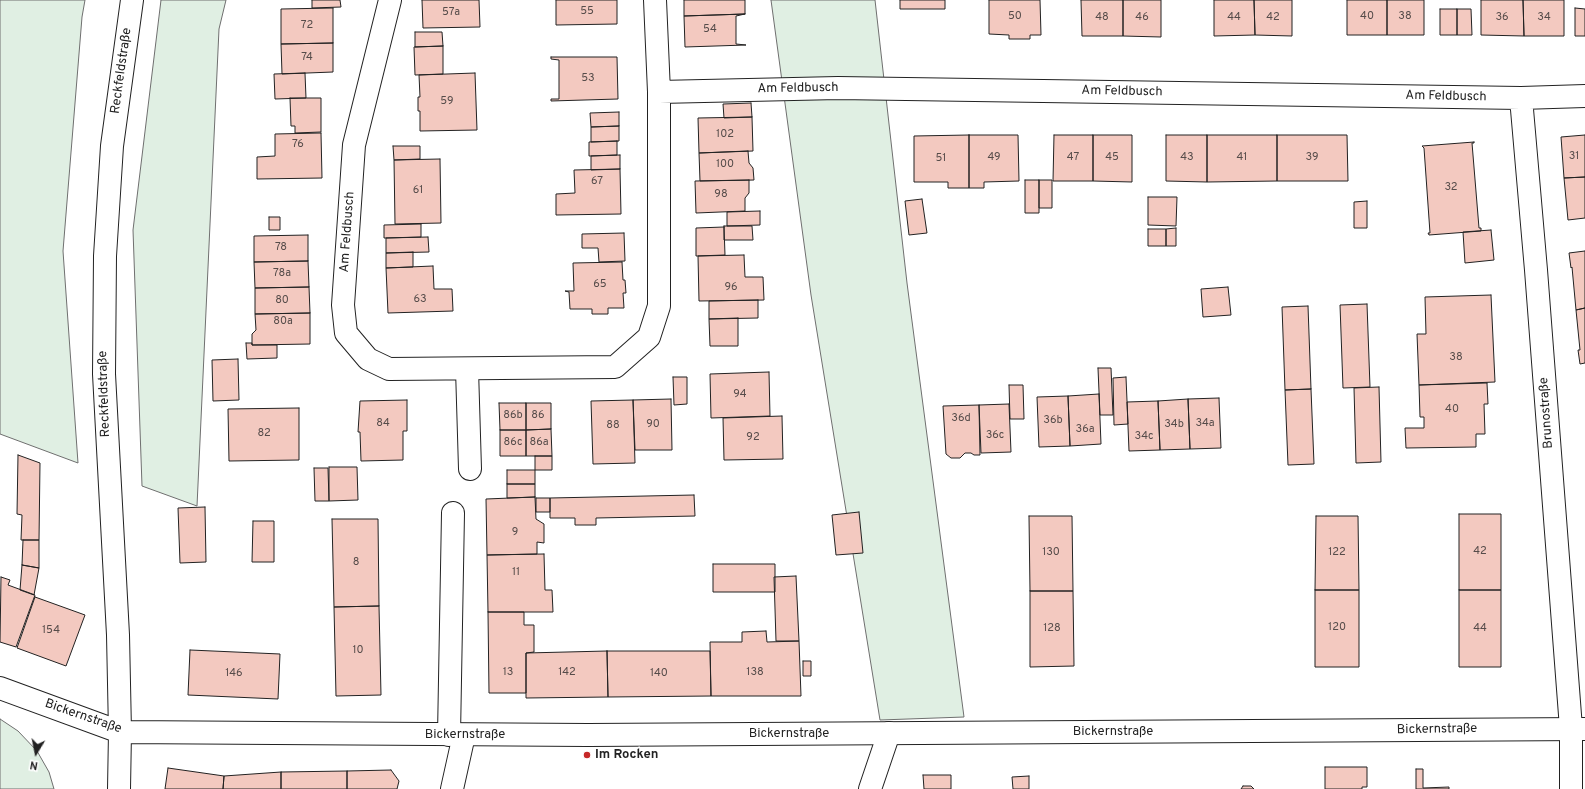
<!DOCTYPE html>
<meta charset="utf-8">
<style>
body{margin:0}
#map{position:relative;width:1585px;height:789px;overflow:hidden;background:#fff;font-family:Overpass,sans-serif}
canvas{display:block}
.north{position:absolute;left:16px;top:733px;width:40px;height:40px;-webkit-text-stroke:3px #fff;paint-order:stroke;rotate:190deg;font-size:11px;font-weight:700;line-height:16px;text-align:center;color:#222}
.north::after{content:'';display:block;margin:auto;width:14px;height:18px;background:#222;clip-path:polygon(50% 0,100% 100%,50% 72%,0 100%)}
</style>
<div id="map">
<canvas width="1585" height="789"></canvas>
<div class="north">N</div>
</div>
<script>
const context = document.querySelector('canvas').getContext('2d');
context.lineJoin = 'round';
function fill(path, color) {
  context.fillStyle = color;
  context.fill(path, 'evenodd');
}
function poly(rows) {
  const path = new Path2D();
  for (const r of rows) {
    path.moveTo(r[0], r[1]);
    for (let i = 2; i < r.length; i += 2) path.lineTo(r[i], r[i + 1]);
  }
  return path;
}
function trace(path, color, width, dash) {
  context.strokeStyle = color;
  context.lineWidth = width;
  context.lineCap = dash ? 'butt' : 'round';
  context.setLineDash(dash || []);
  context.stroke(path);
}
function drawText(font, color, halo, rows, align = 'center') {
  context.font = font + ' Overpass,sans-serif';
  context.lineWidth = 3;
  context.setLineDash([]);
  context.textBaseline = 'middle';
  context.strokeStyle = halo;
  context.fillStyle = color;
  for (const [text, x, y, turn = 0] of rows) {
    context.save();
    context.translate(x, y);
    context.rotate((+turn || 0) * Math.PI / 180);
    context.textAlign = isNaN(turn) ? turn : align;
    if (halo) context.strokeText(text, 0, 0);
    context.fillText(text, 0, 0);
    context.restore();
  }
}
const green = poly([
 [0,0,85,0,82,17,63,251,78,463,0,434,0,0],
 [161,0,226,0,219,29,197,506,142,486,133,230,161,0],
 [771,0,875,0,907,283,964,717,880,720,811,295,771,0],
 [0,719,18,731,37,751,49,772,54,789,0,789,0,719]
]);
fill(green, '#e0efe3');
trace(green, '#6f6f6f', 1);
const building = poly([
 [312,0,340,0,341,7,312,8,312,0],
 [422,0,479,0,480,27,423,28,422,0],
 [556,0,617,0,617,24,556,25,556,0],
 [684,0,745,0,745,14,684,16,684,0],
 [900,0,945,0,945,9,900,9,900,0],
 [989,0,1040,0,1041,35,1030,35,1030,39,1009,39,1009,35,989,34,989,0],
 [1081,0,1123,0,1123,36,1082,36,1081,0],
 [1123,0,1161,0,1161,37,1123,36,1123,0],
 [1214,0,1254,0,1255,35,1214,36,1214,0],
 [1254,0,1292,0,1292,36,1255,35,1254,0],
 [1347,0,1387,0,1387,35,1347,35,1347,0],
 [1387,0,1424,0,1424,35,1387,35,1387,0],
 [1481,0,1523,0,1524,36,1481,35,1481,0],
 [1523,0,1564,0,1564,36,1524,36,1523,0],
 [333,8,333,43,281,44,281,9,333,8],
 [1575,8,1585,9,1585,36,1575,36,1575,8],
 [1440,9,1457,9,1457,35,1440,35,1440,9],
 [1457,9,1471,9,1472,35,1457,35,1457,9],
 [745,14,736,16,736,44,746,45,685,47,684,16,745,14],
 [415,32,442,32,443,46,415,47,415,32],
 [333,43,333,72,282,74,281,44,333,43],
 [443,46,443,74,415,75,414,47,443,46],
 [551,57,617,57,618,99,551,101,551,99,559,99,559,60,551,59,551,57],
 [305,73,306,98,275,99,274,74,305,73],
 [475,73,477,130,420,131,420,111,418,111,418,97,420,97,419,75,475,73],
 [290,98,321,98,321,132,295,133,295,126,291,126,290,98],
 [751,103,752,117,724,118,723,104,751,103],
 [619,112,619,126,591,127,590,113,619,112],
 [752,117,753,151,699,153,698,118,752,117],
 [619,126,619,141,591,142,591,127,619,126],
 [321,133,322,178,257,179,257,157,275,156,275,134,321,133],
 [969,135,1018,135,1019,181,984,182,984,188,969,188,969,135],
 [969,135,969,188,948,188,948,182,914,182,914,136,969,135],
 [1054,135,1093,135,1093,181,1053,181,1054,135],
 [1093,135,1132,135,1132,182,1093,181,1093,135],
 [1166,135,1207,135,1207,182,1166,181,1166,135],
 [1207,135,1277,135,1277,181,1207,182,1207,135],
 [1277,135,1347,135,1348,181,1277,181,1277,135],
 [1585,135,1585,177,1564,178,1561,137,1585,135],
 [617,141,617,155,589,156,589,142,617,141],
 [1474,142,1474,143,1472,143,1479,228,1481,228,1481,231,1429,235,1428,233,1430,233,1424,148,1422,146,1474,142],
 [393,146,420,146,420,159,394,160,393,146],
 [748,151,749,163,753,168,754,180,700,181,699,153,748,151],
 [620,155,620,169,591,170,591,156,620,155],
 [440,159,441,223,395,224,394,160,440,159],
 [620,169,621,214,556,215,556,194,575,193,574,170,620,169],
 [1585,177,1585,218,1568,220,1564,178,1585,177],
 [749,180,749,193,745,198,745,211,696,213,695,181,749,180],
 [1025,180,1039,180,1039,213,1025,213,1025,180],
 [1039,180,1052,180,1052,208,1039,208,1039,180],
 [1148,197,1177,197,1176,226,1148,225,1148,197],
 [922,199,927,233,909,235,905,201,922,199],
 [1367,201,1367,228,1354,228,1354,202,1367,201],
 [760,211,760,225,727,226,727,212,760,211],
 [269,217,280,217,280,230,269,230,269,217],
 [421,224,421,237,384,238,384,225,421,224],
 [724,226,752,226,753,240,724,240,724,226],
 [724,227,725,255,696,256,696,228,724,227],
 [1176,228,1176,246,1166,246,1166,229,1176,228],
 [1148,229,1166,229,1166,246,1148,246,1148,229],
 [1491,230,1494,260,1465,263,1463,232,1491,230],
 [624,233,625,261,599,262,598,248,582,248,582,234,624,233],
 [308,235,308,261,254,262,254,236,308,235],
 [428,237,429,252,386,253,386,238,428,237],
 [1585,251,1585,308,1576,310,1572,267,1571,268,1569,253,1585,251],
 [413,252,413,267,386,268,386,253,413,252],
 [744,255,745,277,763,277,764,300,699,301,698,256,744,255],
 [308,261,309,287,255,288,254,262,308,261],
 [622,262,623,280,625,280,626,293,623,293,624,308,608,308,608,314,592,314,592,309,570,309,569,292,565,291,574,291,573,263,622,262],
 [433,266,434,289,452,289,453,311,388,313,386,268,433,266],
 [309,287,310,313,255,314,255,288,309,287],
 [1228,287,1231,315,1203,317,1201,289,1228,287],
 [1491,295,1495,382,1419,385,1417,334,1426,334,1425,297,1491,295],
 [758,300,758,318,709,319,709,301,758,300],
 [1367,304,1370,387,1343,388,1340,305,1367,304],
 [1308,306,1311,389,1285,390,1282,307,1308,306],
 [1585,308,1585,363,1580,364,1578,350,1580,350,1576,310,1585,308],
 [310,313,310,344,252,345,252,334,256,330,255,314,310,313],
 [738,318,738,346,710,346,709,319,738,318],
 [246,343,252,343,252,345,277,345,277,358,247,359,246,343],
 [238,359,239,400,213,401,212,360,238,359],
 [1098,368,1111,368,1113,415,1100,415,1098,368],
 [769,372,770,416,711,418,710,374,769,372],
 [673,377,687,377,687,404,674,405,673,377],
 [1126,377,1128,424,1114,425,1113,378,1126,377],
 [1487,383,1488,404,1484,404,1485,434,1476,434,1476,447,1406,448,1405,428,1424,428,1424,417,1420,417,1419,385,1487,383],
 [1009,385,1023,385,1024,419,1010,419,1009,385],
 [1379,387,1381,462,1356,463,1354,388,1379,387],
 [1311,389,1314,464,1288,465,1285,390,1311,389],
 [1099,394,1101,444,1070,446,1068,396,1099,394],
 [1068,396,1070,446,1039,447,1037,397,1068,396],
 [1219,398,1221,448,1190,449,1188,399,1219,398],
 [671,399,672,450,635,450,633,400,671,399],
 [1188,399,1190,449,1160,450,1158,401,1188,399],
 [407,400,407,431,403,431,403,460,361,461,360,432,358,432,360,401,407,400],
 [633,400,635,463,593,464,591,401,633,400],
 [1158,401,1160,450,1129,451,1127,402,1158,401],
 [499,403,526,403,526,430,500,430,499,403],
 [526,403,551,403,551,429,526,430,526,403],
 [1009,404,1011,452,981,453,979,405,1009,404],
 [979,405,980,455,974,455,971,453,965,453,960,458,951,458,946,454,943,406,979,405],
 [299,408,299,460,229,461,228,409,299,408],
 [782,416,783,459,724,460,723,418,782,416],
 [551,429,552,456,526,456,526,430,551,429],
 [500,430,526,430,526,456,500,456,500,430],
 [18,455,40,463,39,540,21,540,22,515,17,514,18,455],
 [535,456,552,456,552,470,535,470,535,456],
 [329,467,357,467,358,500,329,501,329,467],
 [314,468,328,468,329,501,315,501,314,468],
 [507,470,535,470,535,484,507,484,507,470],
 [507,484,535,484,535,497,507,498,507,484],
 [694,495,695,516,596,518,596,525,575,525,575,518,550,518,550,498,694,495],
 [535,497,536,519,544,524,544,543,537,542,537,554,487,555,486,499,535,497],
 [536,498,550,498,550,512,536,512,536,498],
 [205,507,206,562,180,563,178,508,205,507],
 [859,512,863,553,836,555,832,515,859,512],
 [1459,514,1501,514,1501,590,1459,590,1459,514],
 [1029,516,1072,516,1073,591,1030,591,1029,516],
 [1316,516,1358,516,1359,590,1315,590,1316,516],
 [332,519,378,519,379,606,334,607,332,519],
 [253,521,274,521,274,562,252,562,253,521],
 [23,540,39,540,39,568,22,565,23,540],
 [544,554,545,590,552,590,553,612,488,612,487,555,544,554],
 [713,564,775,564,775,592,713,592,713,564],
 [22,565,39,568,34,595,20,590,22,565],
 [796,576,799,641,776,641,774,577,796,576],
 [1,577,10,580,8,585,35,595,16,647,0,642,1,577],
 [1315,590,1359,590,1359,667,1315,667,1315,590],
 [1459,590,1501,590,1501,667,1459,667,1459,590],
 [1030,591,1073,591,1074,666,1030,667,1030,591],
 [35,597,85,615,66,666,17,648,35,597],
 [379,606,381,695,336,696,334,607,379,606],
 [488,612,524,612,524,625,534,625,534,652,526,653,526,693,489,693,488,612],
 [766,631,767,642,799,641,801,696,711,696,710,642,742,642,742,632,766,631],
 [190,650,280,654,278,699,188,695,190,650],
 [607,651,608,697,526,698,526,653,607,651],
 [607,651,710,651,711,696,608,697,607,651],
 [803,661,811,661,811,676,803,676,803,661],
 [1325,767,1367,767,1367,787,1362,787,1362,789,1325,789,1325,767],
 [168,768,224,776,223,789,165,789,168,768],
 [1416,769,1423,769,1423,788,1449,787,1449,789,1416,789,1416,769],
 [391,770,399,781,397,789,347,789,347,771,391,770],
 [347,771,347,789,281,789,281,772,347,771],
 [281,772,281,789,223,789,224,776,281,772],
 [923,775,951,775,951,789,924,789,923,775],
 [1029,776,1029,789,1013,789,1012,777,1029,776],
 [1243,786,1251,786,1254,789,1241,789,1243,786]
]);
fill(building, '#f3c9c0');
trace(building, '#222', 1);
const street = poly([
 [390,0,354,145,343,305,346,333,368,359,389,369,615,367,649,337,659,306,659,92,655,0],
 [659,92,838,88,1521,98,1585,96],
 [1521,98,1536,270,1571,728,1571,789],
 [467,369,470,469],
 [449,735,453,513],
 [452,789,464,735],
 [870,789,889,733]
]);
const secondary = poly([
 [0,688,120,732,588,735,1585,729],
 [119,789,120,732,118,635,104,374,105,256,112,146,132,0]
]);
trace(street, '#222', 24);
trace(secondary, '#222', 24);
trace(street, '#fff', 22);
trace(secondary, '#fff', 22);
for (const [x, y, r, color] of [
 [587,755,4,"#c62828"]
]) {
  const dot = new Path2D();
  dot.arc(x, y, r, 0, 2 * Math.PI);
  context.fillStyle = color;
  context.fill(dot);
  trace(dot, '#fff', 1.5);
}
drawText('11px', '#564c4a', null, [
 ["55",587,12],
 ["57a",451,13],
 ["50",1015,17],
 ["40",1367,17],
 ["38",1405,17],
 ["48",1102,18],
 ["46",1142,18],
 ["44",1234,18],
 ["42",1273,18],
 ["36",1502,18],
 ["34",1544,18],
 ["72",307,26],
 ["54",710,30],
 ["74",307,58],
 ["53",588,79],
 ["59",447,102],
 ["102",725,135],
 ["76",298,145],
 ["31",1574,157],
 ["49",994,158],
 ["47",1073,158],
 ["45",1112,158],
 ["43",1187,158],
 ["41",1242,158],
 ["39",1312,158],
 ["51",941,159],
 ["100",725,165],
 ["67",597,182],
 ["32",1451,188],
 ["61",418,191],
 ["98",721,195],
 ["78",281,248],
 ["78a",282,274],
 ["65",600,285],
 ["96",731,288],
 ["63",420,300],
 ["80",282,301],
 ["80a",283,322],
 ["38",1456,358],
 ["94",740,395],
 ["40",1452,410],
 ["86b",513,416],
 ["86",538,416],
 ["36d",961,419],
 ["36b",1053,421],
 ["84",383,424],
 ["34a",1205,424],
 ["90",653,425],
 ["34b",1174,425],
 ["88",613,426],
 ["36a",1085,430],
 ["82",264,434],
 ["36c",995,436],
 ["34c",1144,437],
 ["92",753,438],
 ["86c",513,443],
 ["86a",539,443],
 ["9",515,533],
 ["42",1480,552],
 ["130",1051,553],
 ["122",1337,553],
 ["8",356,563],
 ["11",516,573],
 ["120",1337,628],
 ["128",1052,629],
 ["44",1480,629],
 ["154",51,631],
 ["10",358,651],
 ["13",508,673],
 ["142",567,673],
 ["138",755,673],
 ["146",234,674],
 ["140",659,674]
]);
drawText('13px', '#222', '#fff', [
 ["Reckfeldstraße",122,71,-82],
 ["Am Feldbusch",798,89,-1],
 ["Am Feldbusch",1122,92,1],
 ["Am Feldbusch",1446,97,1],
 ["Am Feldbusch",348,232,-86],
 ["Reckfeldstraße",105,394,-92],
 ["Brunostraße",1547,413,-94],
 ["Bickernstraße",83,717,19],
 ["Bickernstraße",1437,730,-1],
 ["Bickernstraße",1113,732],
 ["Bickernstraße",789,734],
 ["Bickernstraße",465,735]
]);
drawText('bold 13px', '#222', '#fff', [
 ["Im Rocken",595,755]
], 'left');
</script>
